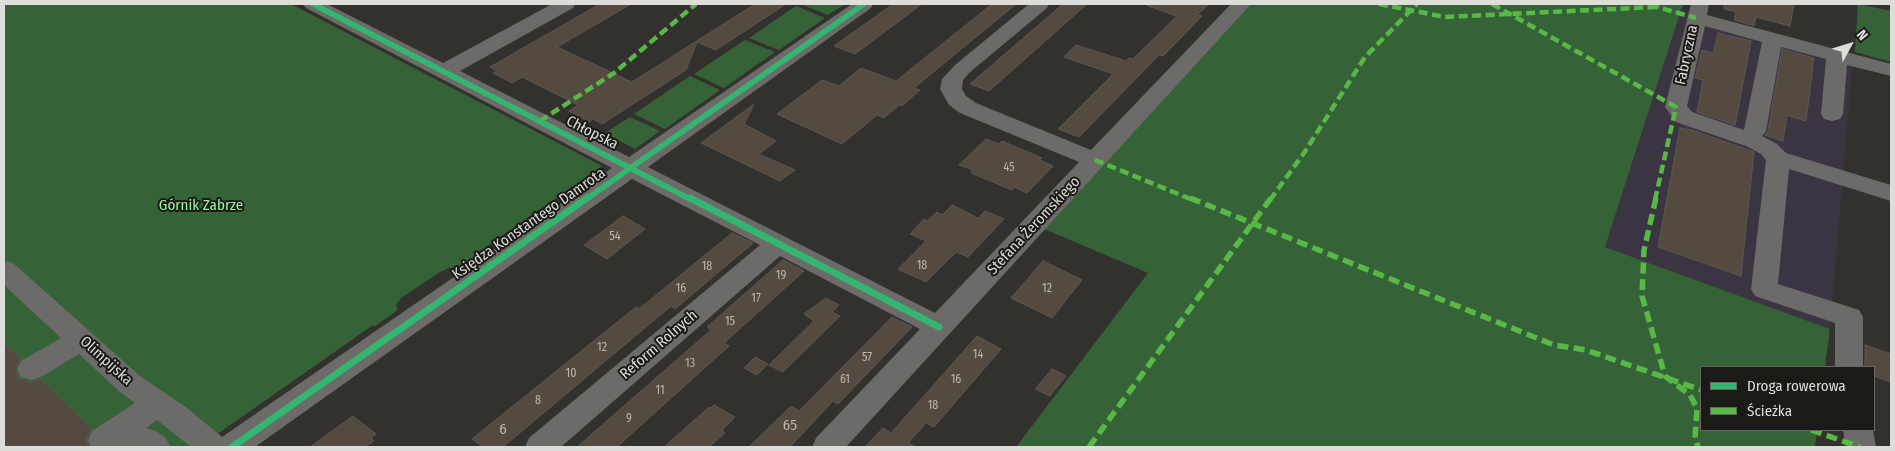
<!DOCTYPE html>
<meta charset="utf-8">
<style>
body{margin:0}
#map{position:relative;width:1895px;height:451px;overflow:hidden;background:#33312d;font-family:"Fira Sans Condensed",sans-serif}
canvas{display:block}
.frame{position:absolute;inset:0;border:5px solid #dfddd9;pointer-events:none}
.legend{position:absolute;left:1700px;top:366px;width:175px;height:65px;box-sizing:border-box;background:#1b1a17;border:1px solid #696865;margin:0;padding:6px 9px;list-style:none;font-size:15px;color:#dfddd9}
.legend li{display:flex;align-items:center;gap:10px;height:25px}
.legend b{width:25px;border:1px solid #696865}
.north{position:absolute;left:1825px;top:20px;width:50px;height:50px;-webkit-text-stroke:4px #1b1a17;paint-order:stroke;rotate:51deg;font-size:14px;font-weight:700;line-height:20px;text-align:center;color:#dfddd9}
.north::after{content:'';display:block;margin:auto;width:18px;height:22px;background:#dfddd9;clip-path:polygon(50% 0,100% 100%,50% 72%,0 100%)}
</style>
<div id="map">
<canvas width="1895" height="451"></canvas>
<div class="frame"></div>
<ul class="legend">
<li><b style="height:6px;background:#33b770"></b>Droga rowerowa</li>
<li><b style="height:6px;background:#58b947"></b>Ścieżka</li>
</ul>
<div class="north">N</div>
</div>
<script>
const context = document.querySelector('canvas').getContext('2d');
context.lineJoin = 'round';
function fill(path, color) {
  context.fillStyle = color;
  context.fill(path, 'evenodd');
}
function poly(rows) {
  const path = new Path2D();
  for (const r of rows) {
    path.moveTo(r[0], r[1]);
    for (let i = 2; i < r.length; i += 2) path.lineTo(r[i], r[i + 1]);
  }
  return path;
}
function trace(path, color, width, dash) {
  context.strokeStyle = color;
  context.lineWidth = width;
  context.lineCap = dash ? 'butt' : 'round';
  context.setLineDash(dash || []);
  context.stroke(path);
}
function drawText(font, color, halo, rows, align = 'center') {
  context.font = font + ' "Fira Sans Condensed",sans-serif';
  context.lineWidth = 4;
  context.setLineDash([]);
  context.textBaseline = 'middle';
  context.strokeStyle = halo;
  context.fillStyle = color;
  for (const [text, x, y, turn = 0] of rows) {
    context.save();
    context.translate(x, y);
    context.rotate((+turn || 0) * Math.PI / 180);
    context.textAlign = isNaN(turn) ? turn : align;
    if (halo) context.strokeText(text, 0, 0);
    context.fillText(text, 0, 0);
    context.restore();
  }
}
fill(poly([
 [1681,10,1853,57,1830,329,1605,247]
]), '#3b3543');
fill(poly([
 [4,4,291,4,602,166,476,254,478,255,457,269,449,268,440,272,401,298,396,305,398,310,375,326,373,325,199,447,4,447],
 [800,4,845,4,828,15],
 [1247,4,1683,4,1605,247,1830,329,1825,367,1701,367,1701,430,1817,430,1815,447,1016,447,1148,273,1042,228],
 [1858,4,1891,11,1891,62,1855,52],
 [796,6,825,18,779,50,749,38],
 [745,40,775,52,724,88,694,74],
 [690,76,720,90,665,129,634,114],
 [630,117,660,131,635,149,605,133]
]), '#366237');
const building = poly([
 [600,4,631,4,557,47,632,82,755,4,786,4,716,50,697,42,686,70,602,124,593,119,589,122,569,111,578,105,522,77,512,83,493,73,497,71,490,67,600,4],
 [893,4,922,4,855,54,834,46,893,4],
 [992,4,1016,4,914,88,920,90,902,106,899,105,884,118,877,115,842,144,777,114,822,80,839,86,861,68,896,81,992,4],
 [1063,4,1087,4,989,91,970,84,1063,4],
 [1148,4,1209,4,1197,15,1202,16,1177,42,1163,56,1159,55,1079,137,1058,129,1113,74,1064,57,1076,45,1126,61,1129,58,1133,59,1177,16,1148,6,1148,4],
 [1724,4,1794,4,1790,26,1756,17,1754,26,1734,20,1736,12,1724,9,1724,4],
 [1718,33,1751,41,1735,125,1697,112,1703,80,1695,78,1702,50,1713,53,1718,33],
 [1782,49,1814,58,1806,121,1787,115,1783,141,1765,135,1768,131,1782,49],
 [754,104,744,124,776,141,759,154,795,170,780,181,701,143,754,104],
 [1680,128,1692,130,1754,152,1741,276,1658,247,1680,128],
 [986,139,999,144,1002,141,1021,149,1042,158,1040,160,1053,166,1027,193,1014,187,1012,190,971,173,973,170,959,165,986,139],
 [952,205,978,218,985,211,1004,219,968,257,956,252,926,282,898,269,926,241,910,234,924,219,927,221,937,212,942,215,952,205],
 [623,216,645,229,607,259,584,245,623,216],
 [732,233,753,243,675,309,671,306,503,447,483,447,472,439,636,307,639,309,732,233],
 [783,260,804,271,724,343,729,346,639,427,617,447,577,447,711,330,707,327,783,260],
 [1043,261,1082,280,1052,318,1011,298,1043,261],
 [826,298,839,305,832,312,840,316,783,372,769,365,814,321,804,314,826,298],
 [892,317,912,327,838,404,833,401,790,447,749,447,791,406,799,411,892,317],
 [977,336,1001,349,934,427,926,423,908,443,916,447,865,447,883,428,891,433,977,336],
 [4,343,21,359,15,368,19,378,30,382,41,379,92,429,86,439,89,447,4,447,4,343],
 [1865,345,1891,354,1891,382,1874,376,1874,367,1865,367,1865,345],
 [755,357,768,364,757,375,744,368,755,357],
 [1052,369,1066,376,1050,396,1035,389,1052,369],
 [714,405,735,417,722,430,725,433,709,447,664,447,709,407,711,408,714,405],
 [353,416,376,434,371,438,374,441,365,447,310,447,353,416]
]);
fill(building, '#554a3f');
trace(building, '#5a5855', 1);
fill(poly([
 [303,4,327,4,443,63,552,4,575,4,573,8,460,71,629,157,852,4,873,4,871,8,648,167,935,313,1079,162,960,113,949,105,940,89,942,79,955,65,1029,4,1049,4,1047,8,969,73,963,80,962,89,966,96,976,103,1091,150,1231,4,1251,4,846,447,812,447,816,438,920,329,780,256,561,447,525,447,529,438,760,245,632,179,255,447,191,447,157,420,146,428,156,431,166,438,170,447,91,447,88,440,92,431,135,403,120,392,79,354,41,377,31,380,21,377,17,369,21,361,61,338,4,285,4,261,13,263,140,376,187,408,222,437,612,168,306,8,303,4],
 [1691,4,1709,4,1707,15,1891,64,1891,76,1847,65,1843,114,1840,119,1832,121,1824,119,1821,114,1826,59,1781,47,1766,131,1762,136,1777,144,1786,153,1891,185,1891,201,1789,169,1778,284,1859,310,1863,317,1863,367,1835,367,1835,323,1755,296,1751,289,1766,160,1761,154,1746,146,1676,122,1665,107,1691,4],
 [1705,26,1762,42,1744,130,1692,112,1687,106,1705,26],
 [1843,430,1873,430,1876,447,1846,447,1843,430]
]), '#6c6b6a');
trace(poly([
 [1379,4,1445,17,1656,7],
 [1492,4,1676,107,1655,200],
 [1650,5,1696,18],
 [540,121,614,73,696,4],
 [1095,160,1193,200],
 [1270,200,1304,153,1365,57,1417,4]
]), '#58b947', 4.5, [9, 4.5]);
trace(poly([
 [1190,198,1554,345,1586,350,1701,390],
 [1656,198,1644,250,1642,296,1665,376,1690,395,1697,408,1695,438,1698,447],
 [1811,430,1860,447],
 [1089,447,1271,198]
]), '#58b947', 5.5, [11, 5.5]);
trace(poly([
 [313,4,692,200],
 [585,200,864,4]
]), '#33b770', 5.5);
trace(poly([
 [690,198,939,327],
 [232,447,587,198]
]), '#33b770', 7);
drawText('12px', '#bcb8b2', null, [
 ["45",1009,168],
 ["54",615,237],
 ["18",922,266],
 ["18",707,267],
 ["19",781,276],
 ["16",681,289],
 ["12",1047,289],
 ["17",756,299],
 ["15",730,322],
 ["12",602,348],
 ["14",978,355],
 ["57",867,358],
 ["13",690,364],
 ["10",571,374],
 ["61",845,380],
 ["16",956,380],
 ["11",660,391],
 ["8",538,401],
 ["18",933,406],
 ["9",629,419]
]);
drawText('15px', '#dfddd9', '#1b1a17', [
 ["Fabryczna",1687,55,-78],
 ["Chłopska",592,133,27],
 ["Księdza Konstantego Damrota",529,224,-35],
 ["Stefana Żeromskiego",1034,226,-47],
 ["Reform Rolnych",659,345,-41],
 ["Olimpijska",106,361,42]
]);
drawText('15px', '#99f99a', '#1b1a17', [
 ["Górnik Zabrze",201,206]
]);
drawText('15px', '#bcb8b2', null, [
 ["65",790,426],
 ["6",503,430]
]);
</script>
